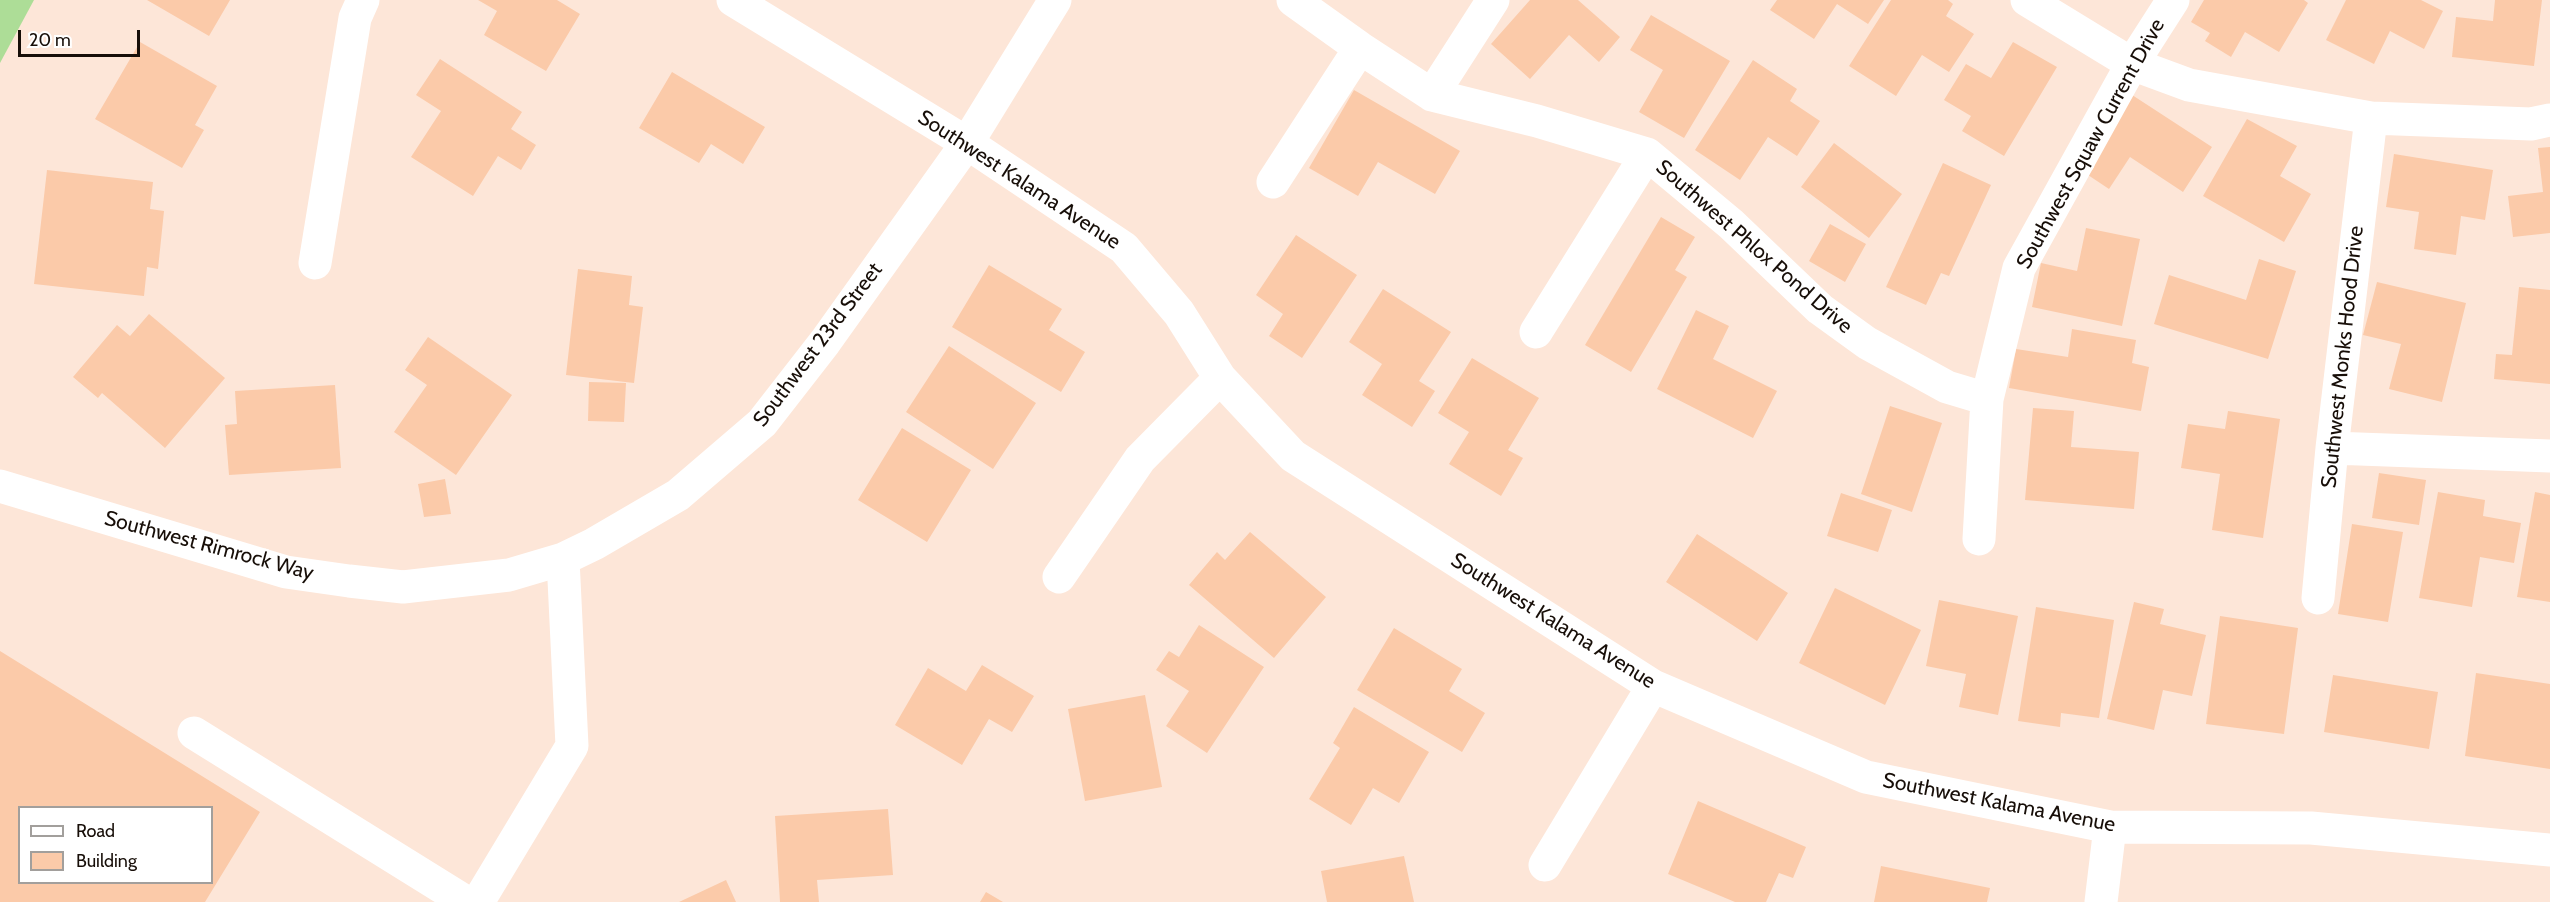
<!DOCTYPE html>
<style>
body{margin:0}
#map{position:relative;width:2550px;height:902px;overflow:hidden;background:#fde6d8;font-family:Cabin,sans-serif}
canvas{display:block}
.legend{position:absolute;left:18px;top:806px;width:195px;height:78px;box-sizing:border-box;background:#fff;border:2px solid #a29f9c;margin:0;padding:8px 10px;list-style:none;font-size:18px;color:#170e08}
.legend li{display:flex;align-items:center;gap:12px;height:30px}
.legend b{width:30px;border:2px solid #a29f9c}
.scale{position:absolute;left:18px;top:30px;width:122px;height:27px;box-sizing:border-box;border:3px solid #170e08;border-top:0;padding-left:8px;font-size:18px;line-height:21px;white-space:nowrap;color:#170e08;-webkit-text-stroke:4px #fff;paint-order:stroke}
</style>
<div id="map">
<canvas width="2550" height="902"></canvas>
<ul class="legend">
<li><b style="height:8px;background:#fff"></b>Road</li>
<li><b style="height:16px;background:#fbcaa9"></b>Building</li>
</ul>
<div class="scale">20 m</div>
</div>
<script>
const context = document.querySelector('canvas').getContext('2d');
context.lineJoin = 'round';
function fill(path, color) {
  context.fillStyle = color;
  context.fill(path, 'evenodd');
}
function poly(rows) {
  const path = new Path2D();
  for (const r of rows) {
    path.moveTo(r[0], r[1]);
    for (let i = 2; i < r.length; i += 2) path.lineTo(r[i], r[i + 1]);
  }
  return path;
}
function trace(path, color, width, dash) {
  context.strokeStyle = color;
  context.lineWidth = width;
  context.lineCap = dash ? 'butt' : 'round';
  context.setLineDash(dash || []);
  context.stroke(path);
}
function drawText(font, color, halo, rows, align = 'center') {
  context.font = font + ' Cabin,sans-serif';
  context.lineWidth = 5;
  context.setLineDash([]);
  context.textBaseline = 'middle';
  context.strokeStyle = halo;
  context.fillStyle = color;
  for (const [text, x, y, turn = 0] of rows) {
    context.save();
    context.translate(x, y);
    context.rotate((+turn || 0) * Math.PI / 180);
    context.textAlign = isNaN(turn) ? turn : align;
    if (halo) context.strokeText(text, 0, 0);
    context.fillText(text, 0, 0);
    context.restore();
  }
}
fill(poly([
 [0,0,34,0,0,63]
]), '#addd97');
fill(poly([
 [147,0,230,0,209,36],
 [478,0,557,0,580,14,546,71,484,35,497,11],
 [1530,0,1578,0,1620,37,1599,62,1569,35,1530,79,1491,44],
 [1777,0,1884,0,1868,24,1837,4,1814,39,1770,10],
 [1891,0,1948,0,1953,4,1946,16,1974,34,1949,72,1922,55,1896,96,1849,66],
 [2204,0,2304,0,2308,3,2279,52,2245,32,2231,57,2205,41,2210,33,2191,22],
 [2346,0,2421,0,2443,11,2424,49,2390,31,2374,64,2326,40],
 [2495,0,2542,0,2534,66,2452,57,2456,17,2493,21],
 [1651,15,1730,61,1684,138,1639,112,1663,70,1630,50],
 [140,42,217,86,195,125,204,130,182,168,95,119],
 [2013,42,2057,67,2004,156,1962,131,1971,116,1944,100,1966,64,1991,78],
 [440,59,522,112,511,129,536,145,521,170,498,156,473,196,411,157,441,111,416,95],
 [1753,60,1797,89,1790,101,1820,121,1797,156,1768,137,1740,180,1695,150],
 [672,72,765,127,743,164,711,144,699,163,639,128],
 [1354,90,1460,151,1435,194,1378,162,1358,196,1309,168],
 [2126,91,2212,147,2183,192,2130,157,2109,189,2076,167],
 [2247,119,2297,146,2280,176,2311,194,2284,242,2203,196],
 [1834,143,1902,194,1869,238,1801,187],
 [2550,147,2550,233,2513,237,2508,196,2543,192,2538,148],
 [2394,154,2493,170,2485,220,2461,216,2456,255,2414,249,2419,212,2386,207],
 [1943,163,1991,185,1949,276,1941,273,1926,305,1886,287],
 [47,170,153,182,150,209,164,211,158,269,147,267,144,296,34,284],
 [1661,217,1695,237,1675,270,1687,277,1631,372,1585,345],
 [1830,224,1866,244,1845,282,1809,261],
 [2086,228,2140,239,2122,326,2032,307,2041,263,2077,271],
 [1296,235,1357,275,1302,358,1269,336,1283,314,1256,295],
 [2259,259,2296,271,2268,359,2154,324,2169,275,2246,300],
 [989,265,1062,309,1049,330,1085,352,1061,392,952,327],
 [578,269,632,276,629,305,643,307,634,383,566,375],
 [2377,282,2466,303,2442,402,2389,389,2401,344,2363,335],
 [2519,287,2550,290,2550,384,2494,379,2496,354,2512,355],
 [1383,289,1451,332,1419,381,1435,391,1412,427,1362,395,1382,364,1349,342],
 [1696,310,1729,326,1713,359,1777,391,1753,438,1657,389],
 [149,314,225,378,165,448,102,393,98,398,73,377,117,325,130,336],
 [2072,329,2136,340,2132,363,2149,367,2141,411,2009,388,2016,349,2068,357],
 [428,337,512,395,456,475,394,432,427,385,405,370],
 [949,346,1036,403,993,469,906,412],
 [1472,358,1539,398,1508,450,1523,458,1501,496,1449,464,1469,432,1438,413],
 [589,382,626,383,624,422,588,421],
 [335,385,341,468,229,475,225,425,237,424,235,391],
 [1890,406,1942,423,1912,512,1861,494],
 [2033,408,2074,411,2071,447,2139,452,2134,509,2025,500],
 [2228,411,2280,419,2263,538,2212,530,2220,474,2181,468,2188,424,2225,429],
 [902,428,971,470,927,542,858,500],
 [2379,473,2426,480,2419,525,2372,518],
 [445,479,451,514,424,517,418,484],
 [2438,492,2485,500,2483,516,2521,523,2514,563,2480,557,2472,607,2419,598],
 [2535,492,2550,495,2550,602,2517,597],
 [1841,493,1892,510,1878,552,1827,536],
 [2352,524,2403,532,2388,622,2338,614],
 [1250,532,1326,597,1274,658,1189,585,1217,552,1225,560],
 [1697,534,1788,593,1757,641,1666,582],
 [1835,588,1921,630,1885,705,1799,663],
 [1939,600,2018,616,1998,715,1959,707,1966,674,1926,666],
 [2134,602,2164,609,2160,624,2206,635,2192,696,2163,690,2154,730,2107,719],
 [2036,607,2114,620,2099,718,2061,713,2060,727,2018,721],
 [2220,616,2298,628,2284,734,2206,724],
 [1199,625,1264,667,1207,753,1166,726,1189,691,1156,670,1169,651,1179,657],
 [1394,628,1462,669,1449,691,1485,713,1462,752,1357,690],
 [0,651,260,812,205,902,0,902],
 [20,808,212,808,212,882,20,882],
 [982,665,1034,696,1012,732,989,719,962,765,895,725,928,668,966,691],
 [2476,673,2550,684,2550,769,2465,756],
 [2333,675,2438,692,2429,749,2324,732],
 [1145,695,1162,787,1085,801,1068,709],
 [1354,707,1429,752,1399,803,1373,788,1351,825,1309,799,1340,748,1333,743],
 [1698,801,1806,847,1793,878,1779,873,1766,902,1735,902,1668,874],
 [888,809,893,875,817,880,819,902,780,902,775,816],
 [1404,856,1414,902,1327,902,1321,871],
 [1881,866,1990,888,1987,902,1874,902],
 [726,880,736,902,679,902],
 [986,892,1003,902,980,902]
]), '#fbcaa9');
trace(poly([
 [733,0,967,143,1124,248,1179,313,1220,378,1293,456,1653,686,1866,777,2110,827,2311,828,2550,850],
 [1293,0,1360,48,1432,95,1537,121,1647,154,1731,224,1820,309,1867,343,1947,387,1987,399],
 [2027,0,2132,64,2189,85,2371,118,2531,124,2550,120],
 [1432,95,1493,0],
 [1273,182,1360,48],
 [315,263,355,18,363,0],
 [1536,332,1647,154],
 [2332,448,2550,456],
 [0,486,286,572,349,581,403,587,509,575,563,559],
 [1979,539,1987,399,2019,268,2132,64,2173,0],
 [1059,577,1140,459,1220,378],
 [2318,598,2332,448,2371,118],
 [194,733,466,902],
 [1545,865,1653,686],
 [478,902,572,746,563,559,594,544,678,495,762,423,825,342,967,143,1055,0],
 [2101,902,2110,827]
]), '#fff', 33);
drawText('21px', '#170e08', '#fff', [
 ["Southwest Squaw Current Drive",2091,144,-61],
 ["Southwest Kalama Avenue",1019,180,33],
 ["Southwest Phlox Pond Drive",1754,247,41],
 ["Southwest 23rd Street",818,345,-53],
 ["Southwest Monks Hood Drive",2343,357,-84],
 ["Southwest Rimrock Way",209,546,15],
 ["Southwest Kalama Avenue",1553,621,32],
 ["Southwest Kalama Avenue",1999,803,11]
]);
</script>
